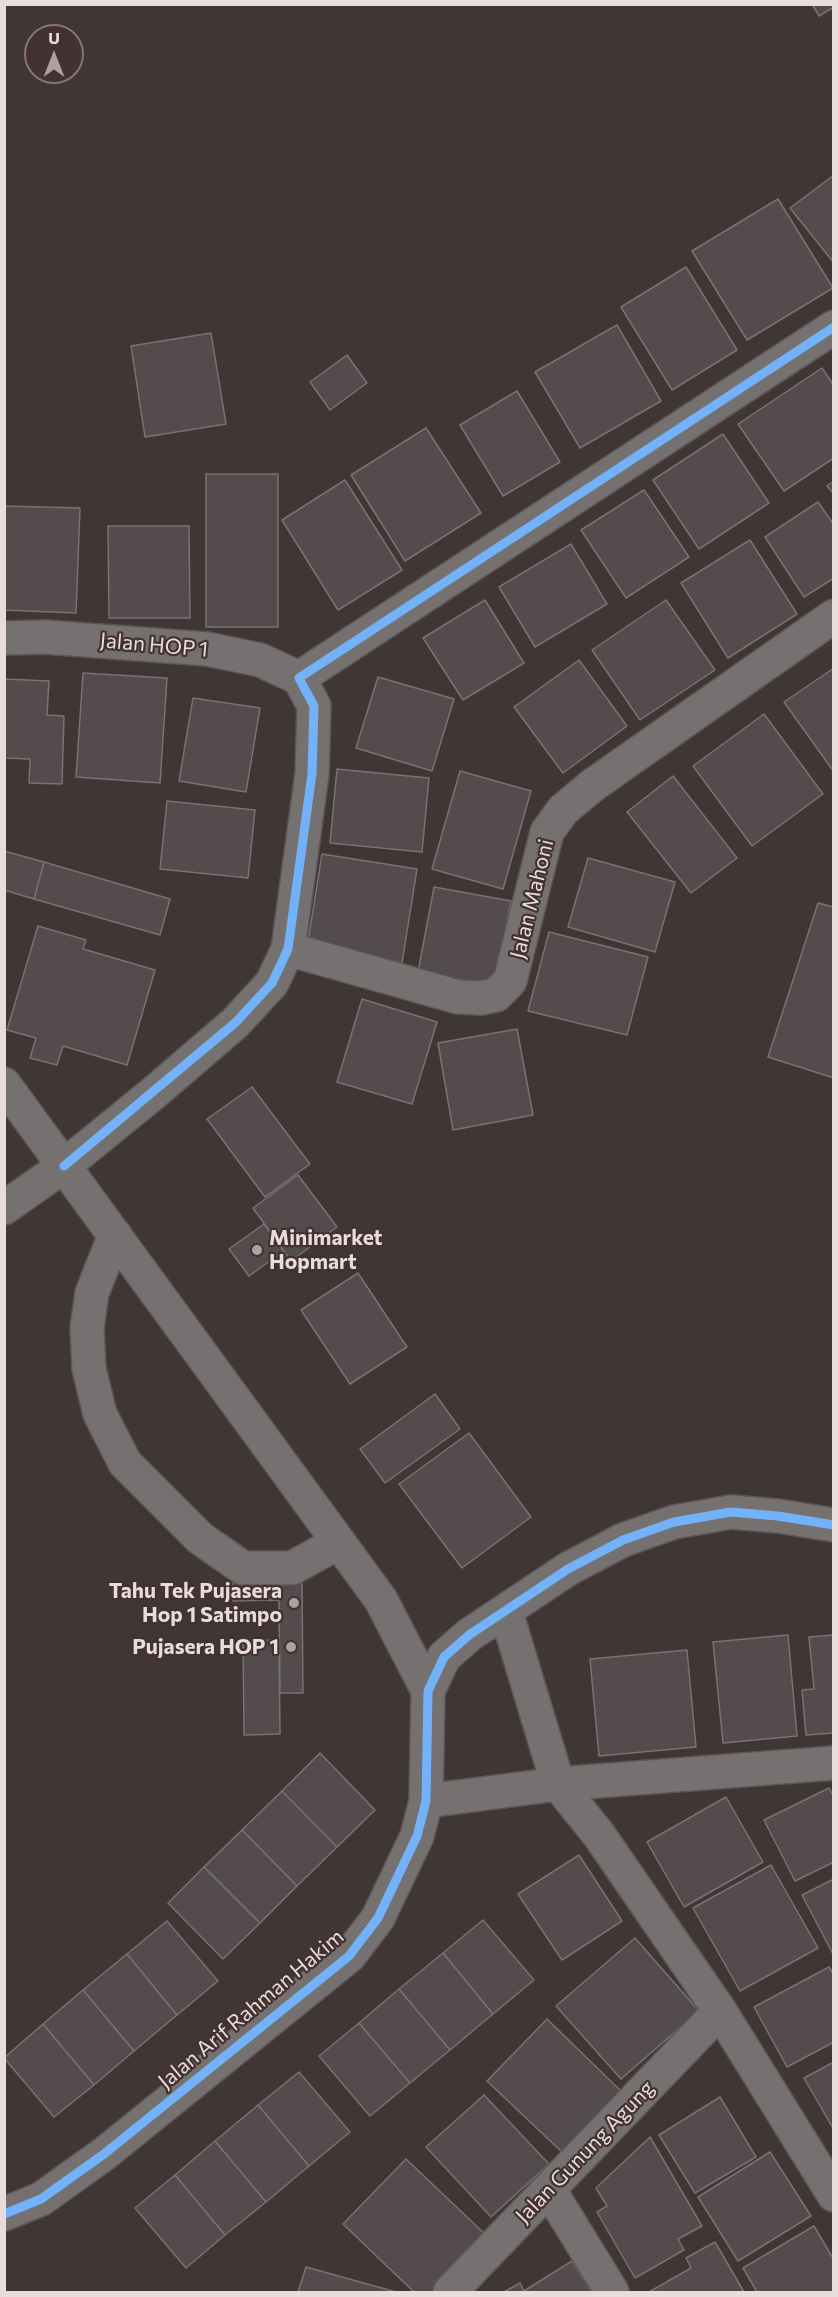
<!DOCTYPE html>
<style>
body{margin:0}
#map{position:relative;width:838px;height:2297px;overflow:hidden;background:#3f3635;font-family:Commissioner,sans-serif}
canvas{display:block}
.frame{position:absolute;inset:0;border:6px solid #e8dcdc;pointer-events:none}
.north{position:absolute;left:24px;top:24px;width:60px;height:60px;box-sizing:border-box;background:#433231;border:2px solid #857675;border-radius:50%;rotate:0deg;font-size:16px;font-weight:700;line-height:24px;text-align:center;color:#e8dcdc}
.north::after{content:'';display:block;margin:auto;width:21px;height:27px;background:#ada2a2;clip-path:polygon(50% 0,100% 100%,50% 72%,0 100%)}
</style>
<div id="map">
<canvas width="838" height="2297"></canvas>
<div class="frame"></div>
<div class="north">U</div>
</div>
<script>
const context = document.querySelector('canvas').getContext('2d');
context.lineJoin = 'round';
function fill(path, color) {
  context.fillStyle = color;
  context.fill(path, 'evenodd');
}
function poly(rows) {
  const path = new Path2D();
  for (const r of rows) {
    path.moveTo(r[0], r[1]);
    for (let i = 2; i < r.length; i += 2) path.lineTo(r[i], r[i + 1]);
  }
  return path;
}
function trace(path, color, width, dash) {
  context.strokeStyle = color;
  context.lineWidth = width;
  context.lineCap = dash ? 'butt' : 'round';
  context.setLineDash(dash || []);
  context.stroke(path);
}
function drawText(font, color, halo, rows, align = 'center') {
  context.font = font + ' Commissioner,sans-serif';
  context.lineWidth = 4.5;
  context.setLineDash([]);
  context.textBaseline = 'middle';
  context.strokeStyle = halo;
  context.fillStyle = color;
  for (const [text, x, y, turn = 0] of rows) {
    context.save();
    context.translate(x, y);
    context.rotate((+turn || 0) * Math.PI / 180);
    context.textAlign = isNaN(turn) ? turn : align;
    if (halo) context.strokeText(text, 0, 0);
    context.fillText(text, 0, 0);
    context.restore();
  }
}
const building = poly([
 [812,4,834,4,834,7,819,16,812,4],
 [834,175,834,263,790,208,834,175],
 [778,199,833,288,747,340,692,251,778,199],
 [686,267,737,350,672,390,621,307,686,267],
 [617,325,661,401,580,448,535,372,617,325],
 [211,333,226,424,145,437,131,346,211,333],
 [347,355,367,383,330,410,310,382,347,355],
 [822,368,834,386,834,458,784,491,738,424,822,368],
 [517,391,560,462,503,496,460,425,517,391],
 [426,428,481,513,405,561,351,475,426,428],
 [723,434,769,503,699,549,653,480,723,434],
 [206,474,278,474,278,627,206,627,206,474],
 [345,480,402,570,338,610,282,520,345,480],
 [834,481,834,494,827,486,834,481],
 [644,490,689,557,626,598,581,530,644,490],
 [818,502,834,525,834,578,804,597,765,537,818,502],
 [4,506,80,508,76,613,4,610,4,506],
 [108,526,189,526,190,618,109,618,108,526],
 [750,540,797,614,728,658,681,583,750,540],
 [571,544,607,604,535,647,499,587,571,544],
 [485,600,524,663,463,700,423,638,485,600],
 [666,600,715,670,640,720,592,650,666,600],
 [579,660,627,726,563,773,514,707,579,660],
 [834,668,834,772,784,702,834,668],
 [83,673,167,678,160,783,76,777,83,673],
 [378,677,454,699,432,771,356,748,378,677],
 [4,679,49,681,47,715,64,716,62,784,29,783,30,759,4,758,4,679],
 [193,698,260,708,246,792,179,781,193,698],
 [764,714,823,794,752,846,693,766,764,714],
 [337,769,429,778,422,852,330,843,337,769],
 [460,771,531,791,503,889,432,869,460,771],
 [673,776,737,858,691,893,627,812,673,776],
 [167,801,255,810,248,878,160,869,167,801],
 [4,851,44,862,34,899,4,890,4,851],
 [322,854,417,869,402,963,307,948,322,854],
 [588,858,675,882,655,952,568,927,588,858],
 [44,862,170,899,160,935,34,899,44,862],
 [434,887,511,901,495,986,418,972,434,887],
 [818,903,834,907,834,1078,768,1057,818,903],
 [38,926,86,940,83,949,155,970,127,1065,63,1046,57,1065,30,1058,36,1038,7,1030,38,926],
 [549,932,648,957,627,1035,528,1011,549,932],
 [362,999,437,1022,412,1104,337,1082,362,999],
 [517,1029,533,1115,453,1130,438,1043,517,1029],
 [252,1087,310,1164,265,1197,207,1119,252,1087],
 [298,1175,337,1227,291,1261,253,1208,298,1175],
 [264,1224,284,1251,249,1276,229,1249,264,1224],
 [358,1273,407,1347,350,1384,301,1310,358,1273],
 [435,1394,460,1429,385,1483,360,1449,435,1394],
 [469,1433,531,1517,462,1568,399,1484,469,1433],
 [302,1581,303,1693,280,1693,279,1600,233,1601,233,1582,302,1581],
 [788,1635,797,1736,723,1743,713,1642,788,1635],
 [834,1635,834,1733,806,1735,802,1690,814,1689,809,1637,834,1635],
 [279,1640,280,1734,244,1735,243,1641,279,1640],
 [687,1650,696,1747,599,1756,590,1659,687,1650],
 [320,1753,375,1810,337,1847,282,1791,320,1753],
 [829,1788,834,1797,834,1862,795,1881,764,1820,829,1788],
 [282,1791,337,1847,297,1886,242,1830,282,1791],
 [726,1797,763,1862,684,1907,647,1842,726,1797],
 [242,1830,297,1886,260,1923,204,1867,242,1830],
 [579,1855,622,1921,562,1960,518,1894,579,1855],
 [771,1865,818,1948,740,1991,693,1908,771,1865],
 [204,1867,260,1923,223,1959,168,1903,204,1867],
 [834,1879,834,1956,802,1895,834,1879],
 [483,1920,534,1980,493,2014,443,1953,483,1920],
 [167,1921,218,1981,177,2015,127,1954,167,1921],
 [635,1938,699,2011,621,2079,556,2006,635,1938],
 [443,1953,493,2014,450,2050,399,1989,443,1953],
 [127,1954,177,2015,134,2051,83,1990,127,1954],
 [829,1967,834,1975,834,2042,787,2067,754,2007,829,1967],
 [399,1989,450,2050,410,2083,359,2023,399,1989],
 [83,1990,134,2051,94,2085,43,2024,83,1990],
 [547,2019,624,2094,565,2155,487,2081,547,2019],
 [359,2023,410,2083,370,2116,319,2056,359,2023],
 [43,2024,94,2085,54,2117,4,2058,43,2024],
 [834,2062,834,2130,804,2078,834,2062],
 [299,2072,350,2132,309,2166,258,2105,299,2072],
 [484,2095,549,2164,491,2217,426,2147,484,2095],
 [720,2097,756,2157,695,2193,659,2135,720,2097],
 [258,2105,309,2166,266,2202,215,2141,258,2105],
 [650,2137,702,2226,678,2239,684,2250,635,2278,597,2212,607,2206,596,2188,650,2137],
 [215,2141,266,2202,225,2235,175,2175,215,2141],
 [770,2152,811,2216,738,2261,698,2197,770,2152],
 [406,2159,487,2236,432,2292,414,2292,343,2224,406,2159],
 [175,2175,225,2235,186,2268,135,2208,175,2175],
 [814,2226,834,2260,834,2292,757,2292,743,2268,814,2226],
 [715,2242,744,2292,649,2292,691,2268,686,2258,715,2242],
 [572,2261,592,2292,504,2292,520,2283,524,2291,572,2261],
 [306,2267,396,2292,298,2292,306,2267]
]);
fill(building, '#534b4c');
trace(building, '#7a7273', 1.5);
const minor = poly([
 [4,638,45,637,207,649,260,660,299,678],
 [288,949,458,997,481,998,496,995,510,981,547,832,563,810,593,785,834,616],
 [4,1084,381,1600,428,1691],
 [4,1208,64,1166,156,1091,235,1023,272,983,288,949,312,774,314,706,299,678,834,327],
 [115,1235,92,1293,87,1328,89,1369,100,1414,125,1463,200,1538,243,1568,292,1568,339,1542],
 [506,1612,558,1784,599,1835,720,2011,834,2195],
 [426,1801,558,1784,834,1763],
 [550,2191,612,2292],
 [4,2214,41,2199,104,2154,349,1956,378,1918,417,1836,426,1801,428,1691,444,1657,469,1635,568,1569,623,1540,674,1522,731,1512,778,1516,834,1525],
 [450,2292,720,2011]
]);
trace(minor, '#5d5554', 36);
trace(minor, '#757170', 33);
trace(poly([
 [64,1166,235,1023,272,983,288,949,312,774,314,706,299,678,834,327],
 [4,2214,41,2199,104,2154,349,1956,378,1918,417,1836,426,1801,428,1691,444,1657,469,1635,568,1569,623,1540,674,1522,731,1512,778,1516,834,1525]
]), '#73b2f8', 9);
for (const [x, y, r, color] of [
 [257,1250,6,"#ada2a2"],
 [294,1603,6,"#ada2a2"],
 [291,1647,6,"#ada2a2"]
]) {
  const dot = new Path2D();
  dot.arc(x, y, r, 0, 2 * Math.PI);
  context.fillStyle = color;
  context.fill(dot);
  trace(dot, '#433231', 2);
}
drawText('21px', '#e8dcdc', '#433231', [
 ["Jalan HOP 1",154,645,5],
 ["Jalan Mahoni",532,899,-76],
 ["Jalan Arif Rahman Hakim",251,2009,-40],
 ["Jalan Gunung Agung",585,2152,-46]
]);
drawText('bold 21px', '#e8dcdc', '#433231', [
 ["Minimarket",269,1238,"left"],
 ["Hopmart",269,1262,"left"],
 ["Tahu Tek Pujasera",282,1591],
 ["Hop 1 Satimpo",282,1615],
 ["Pujasera HOP 1",279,1647]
], 'right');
</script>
